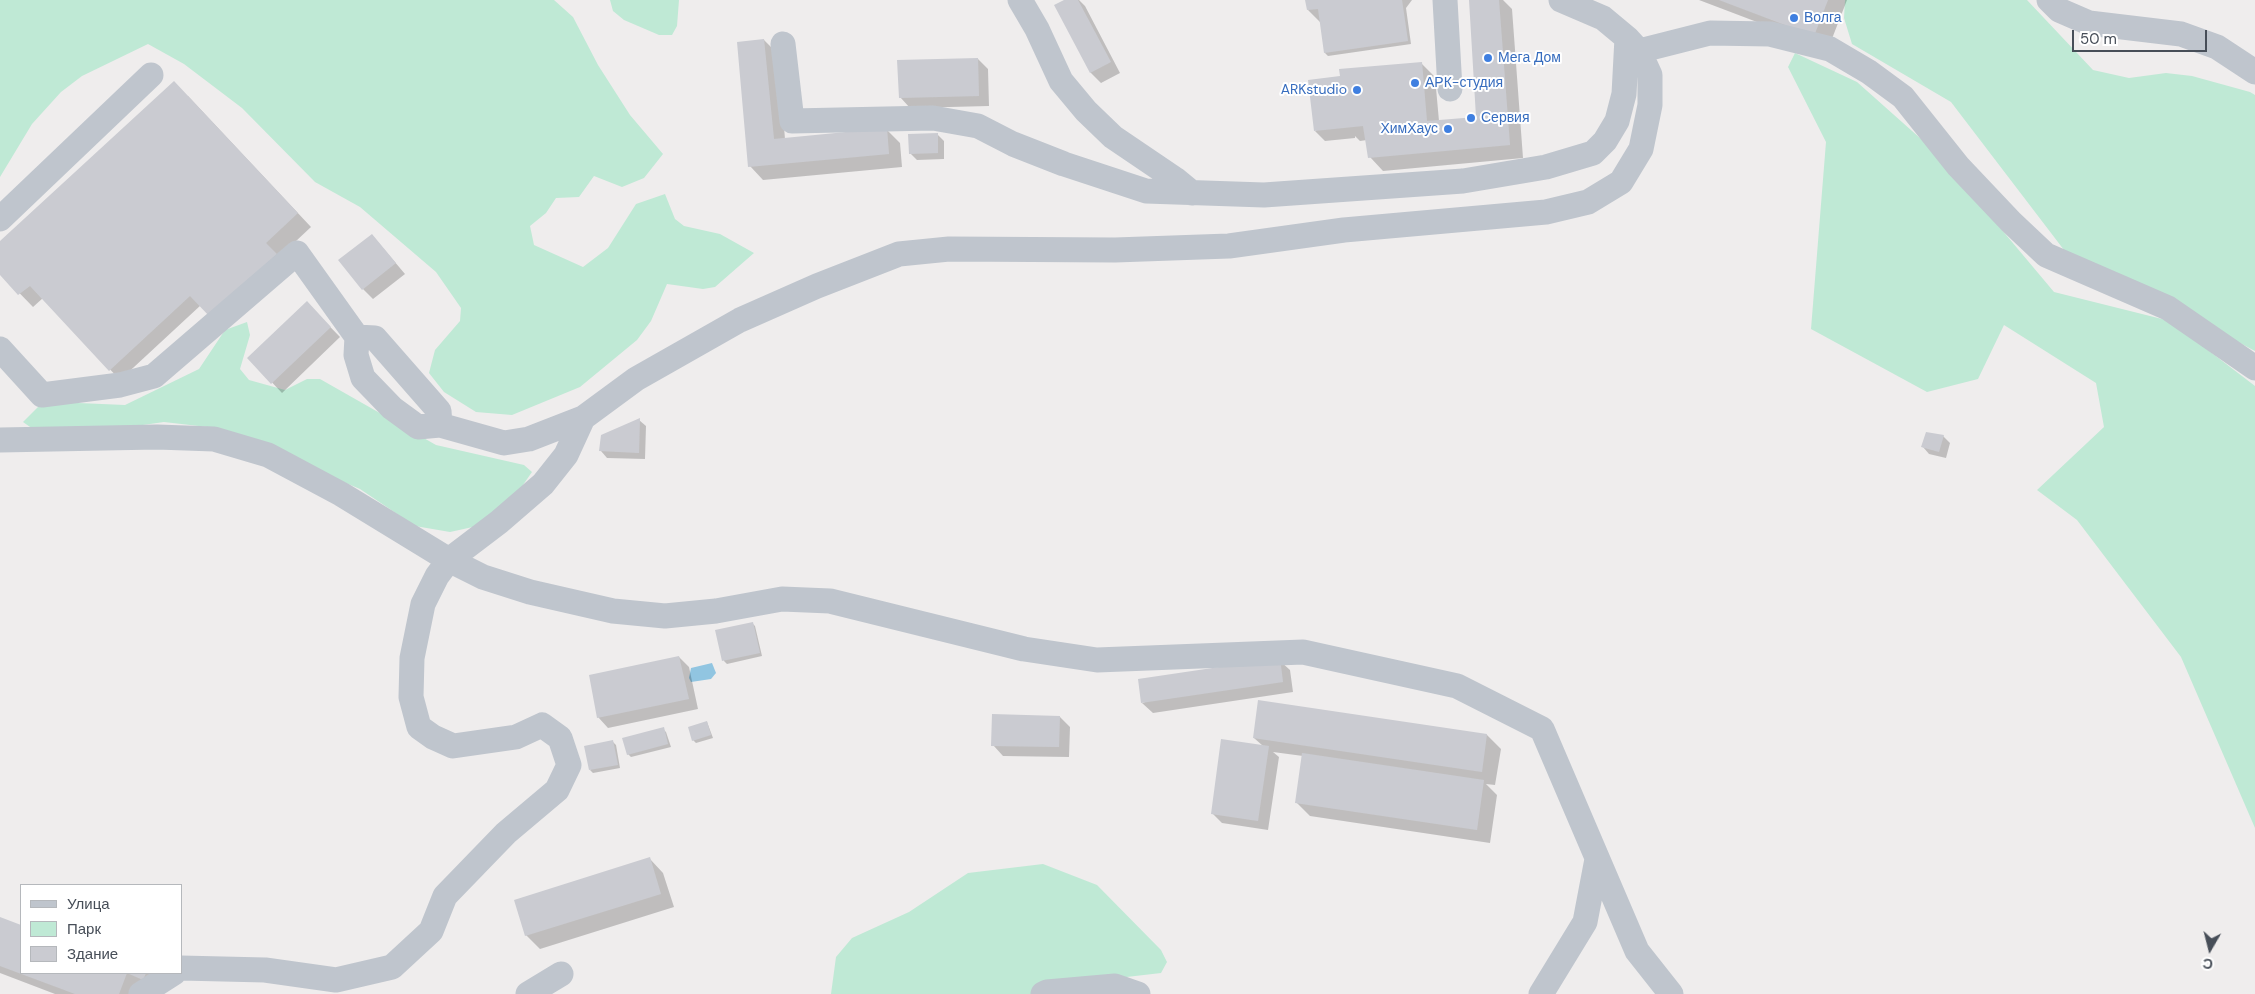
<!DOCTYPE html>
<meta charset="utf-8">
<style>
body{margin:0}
#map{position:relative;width:2255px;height:994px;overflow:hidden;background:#efeded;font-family:"DM Sans",sans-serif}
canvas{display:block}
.legend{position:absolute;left:20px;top:884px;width:162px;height:90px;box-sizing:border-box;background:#fff;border:1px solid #b5b8bc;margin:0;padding:6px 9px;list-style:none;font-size:15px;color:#474e58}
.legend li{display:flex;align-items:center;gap:10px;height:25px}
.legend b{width:25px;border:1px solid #b5b8bc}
.north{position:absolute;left:2185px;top:924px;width:50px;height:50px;-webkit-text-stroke:4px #fff;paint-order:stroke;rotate:188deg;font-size:14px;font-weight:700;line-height:20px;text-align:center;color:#474e58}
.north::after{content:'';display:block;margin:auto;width:18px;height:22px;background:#474e58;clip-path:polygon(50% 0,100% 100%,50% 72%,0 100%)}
.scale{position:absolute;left:2072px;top:30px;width:135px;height:22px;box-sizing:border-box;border:2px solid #474e58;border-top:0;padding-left:6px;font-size:15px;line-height:18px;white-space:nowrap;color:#474e58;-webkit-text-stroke:4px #fff;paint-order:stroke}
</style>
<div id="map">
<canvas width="2255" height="994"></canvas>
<ul class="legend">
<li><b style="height:6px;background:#bfc5cd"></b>Улица</li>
<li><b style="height:14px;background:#bfe9d5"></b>Парк</li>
<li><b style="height:14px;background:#cacbd1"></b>Здание</li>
</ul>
<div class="north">С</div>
<div class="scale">50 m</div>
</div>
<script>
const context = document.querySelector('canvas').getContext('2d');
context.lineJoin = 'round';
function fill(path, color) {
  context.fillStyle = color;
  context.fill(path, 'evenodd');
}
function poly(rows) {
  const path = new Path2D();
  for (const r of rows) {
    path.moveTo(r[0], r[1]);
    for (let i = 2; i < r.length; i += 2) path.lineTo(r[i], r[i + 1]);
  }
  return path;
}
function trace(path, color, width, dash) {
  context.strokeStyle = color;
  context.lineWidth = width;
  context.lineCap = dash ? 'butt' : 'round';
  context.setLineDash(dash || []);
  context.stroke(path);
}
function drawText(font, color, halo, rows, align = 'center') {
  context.font = font + ' "DM Sans",sans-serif';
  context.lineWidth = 4;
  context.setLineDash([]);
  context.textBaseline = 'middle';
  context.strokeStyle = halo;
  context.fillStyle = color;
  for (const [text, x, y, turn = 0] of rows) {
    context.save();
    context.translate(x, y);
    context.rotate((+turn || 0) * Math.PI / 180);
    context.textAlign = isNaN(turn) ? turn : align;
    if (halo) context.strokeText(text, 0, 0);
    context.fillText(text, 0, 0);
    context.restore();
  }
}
fill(poly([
 [0,0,554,0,573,17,598,65,630,115,663,154,644,178,622,187,594,176,579,197,556,198,546,213,530,226,534,245,583,267,608,248,636,204,665,194,675,219,684,226,720,234,754,253,715,287,703,289,667,284,651,321,637,340,580,387,512,415,476,412,444,392,429,373,435,350,460,321,461,308,436,272,360,207,315,182,242,108,184,64,148,44,82,76,61,92,32,124,0,177],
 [610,0,679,0,677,26,672,35,659,35,624,20,613,11],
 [1845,0,2027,0,2093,70,2129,78,2166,73,2192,76,2250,92,2255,95,2255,351,2064,250,1951,102,1852,44,1844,18],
 [1795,53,1857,82,1939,155,2054,292,2170,321,2255,386,2255,828,2181,657,2077,520,2037,490,2104,427,2096,383,2004,325,1978,379,1927,392,1811,329,1826,142,1788,67],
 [247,322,250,335,240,369,249,380,285,390,307,379,320,379,436,445,524,465,532,472,502,515,491,523,450,532,415,526,360,489,216,428,164,422,115,429,33,429,23,422,41,404,55,402,125,405,199,369,225,330],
 [1043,864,1097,885,1161,950,1167,962,1161,973,1075,983,1046,994,831,994,836,957,852,938,909,912,968,873]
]), '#bfe9d5');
fill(poly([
 [712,663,716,673,711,679,691,682,689,678,691,668]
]), '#91c5e1');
fill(poly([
 [1067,0,1079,0,1085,6,1120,73,1101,83,1091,73,1056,6],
 [1306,0,1412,0,1406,8,1411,44,1328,56,1325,53,1321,23,1308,10],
 [1470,0,1503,0,1512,9,1523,158,1383,171,1370,157,1367,140,1360,141,1355,136,1355,138,1325,141,1315,131,1421,63,1435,77,1439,121,1477,118],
 [1699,0,1847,0,1828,49],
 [764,40,778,54,785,139,886,129,900,143,902,167,763,180,750,166],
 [978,59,988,69,989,106,910,108,900,97],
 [188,96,311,227,279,257,201,305,120,380,43,298,33,307,0,273,0,242],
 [937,134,944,141,944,159,917,160,910,153],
 [372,235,405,274,373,299,363,289],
 [307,303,340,337,282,393,249,358],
 [639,420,646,426,645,459,607,458,601,451],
 [1943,436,1950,443,1946,458,1929,454,1923,447],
 [752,623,755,626,762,656,727,664,724,661,717,631],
 [679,657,689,667,698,709,608,728,598,717],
 [1279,660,1290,670,1293,692,1153,713,1142,703],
 [1259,701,1487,735,1501,749,1495,785,1486,784,1497,795,1490,843,1310,816,1296,802,1303,756,1273,752,1279,757,1268,830,1222,823,1212,813,1263,746,1254,738],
 [1060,717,1070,727,1069,757,1003,756,993,745],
 [707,722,713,738,696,743,693,740],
 [663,729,666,732,671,747,631,757,628,754],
 [613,742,616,745,620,768,593,773,590,770],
 [650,859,663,873,674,907,540,949,526,935],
 [0,918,21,926,21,973,164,973,137,994,55,994,0,973]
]), '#0003');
fill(poly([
 [1064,0,1078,0,1111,62,1090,73,1054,5],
 [1305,0,1402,0,1408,41,1324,53,1318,9,1307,10],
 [1469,0,1499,0,1510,145,1368,158,1363,126,1314,131,1308,80,1340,76,1339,69,1422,62,1427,121,1476,117],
 [1719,0,1828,0,1814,36],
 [764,39,774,139,887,128,889,154,748,167,737,42],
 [978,58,979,96,899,98,897,60],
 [174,81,298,213,266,243,277,254,210,317,190,296,109,371,30,286,18,295,0,275,0,241],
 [938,133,938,153,909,154,908,134],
 [372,234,396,263,362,290,338,260],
 [307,301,331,327,271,384,247,358],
 [640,418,639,453,599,451,601,435],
 [1926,432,1944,435,1939,452,1921,447],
 [753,622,760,653,722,661,715,630],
 [679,656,689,699,597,718,589,675],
 [1280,658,1283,682,1141,703,1138,679],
 [1258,700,1487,734,1482,772,1253,738],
 [992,714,1060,716,1059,747,991,746],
 [707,721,711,735,692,741,688,727],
 [664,727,668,744,627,755,622,738],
 [1221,739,1269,746,1258,821,1211,814],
 [613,740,618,765,589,770,584,746],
 [1302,753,1484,780,1477,830,1295,803],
 [650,857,661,894,525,936,514,900],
 [0,917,21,925,21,973,146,973,143,980,127,973,119,994,75,994,0,966]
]), '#cacbd1');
trace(poly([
 [1020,0,1037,29,1061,81,1086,111,1113,137,1175,179,1192,193],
 [1445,0,1450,89],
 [2049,0,2059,10,2089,23,2181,34,2217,47,2255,72],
 [783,44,792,121,933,118,978,126,1013,144,1064,164,1146,191,1264,195,1463,181,1546,167,1593,153,1605,141,1617,121,1624,94,1627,38],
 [1639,51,1710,33,1770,34,1830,49,1869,72,1903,97,1958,166,2011,222,2046,255,2168,308,2255,368],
 [0,219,151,75],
 [0,349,42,395,120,385,154,376,297,253,357,337],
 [440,425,439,411,375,338,357,337,356,355,363,378,392,408,418,427,440,425,504,443,529,439,583,418],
 [0,440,157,437,214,439,268,455,341,494,449,560,483,577,530,592,613,611,665,616,716,611,782,599,830,601,1024,649,1097,660,1303,652,1457,686,1542,729,1637,951,1671,994],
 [181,968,265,970,336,980,392,967,431,931,445,896,506,833,557,790,569,765,560,738,542,725,516,737,453,746,433,737,419,727,411,697,412,658,423,604,437,576,449,560,499,522,543,484,566,455,583,418,636,379,740,320,817,286,899,254,949,249,1115,250,1229,246,1344,230,1546,212,1588,202,1621,182,1641,149,1650,105,1650,75,1639,51,1627,38,1603,18,1561,0],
 [141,994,174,973],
 [528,994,561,974],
 [1043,994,1047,992,1115,986,1138,994],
 [1541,994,1585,922,1597,859]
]), '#bfc5cd', 25);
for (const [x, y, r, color] of [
 [1794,18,5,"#3f7fe0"],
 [1488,58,5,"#3f7fe0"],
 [1415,83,5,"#3f7fe0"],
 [1357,90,5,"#3f7fe0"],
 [1471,118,5,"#3f7fe0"],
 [1448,129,5,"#3f7fe0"]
]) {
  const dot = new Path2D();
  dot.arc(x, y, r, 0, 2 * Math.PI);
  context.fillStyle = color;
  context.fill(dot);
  trace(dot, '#fff', 2);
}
drawText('14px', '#366cbe', '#fff', [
 ["Волга",1804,18],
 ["Мега Дом",1498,58],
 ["АРК-студия",1425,83],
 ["ARKstudio",1347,90,"right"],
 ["Сервия",1481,118],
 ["ХимХаус",1438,129,"right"]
], 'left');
</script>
